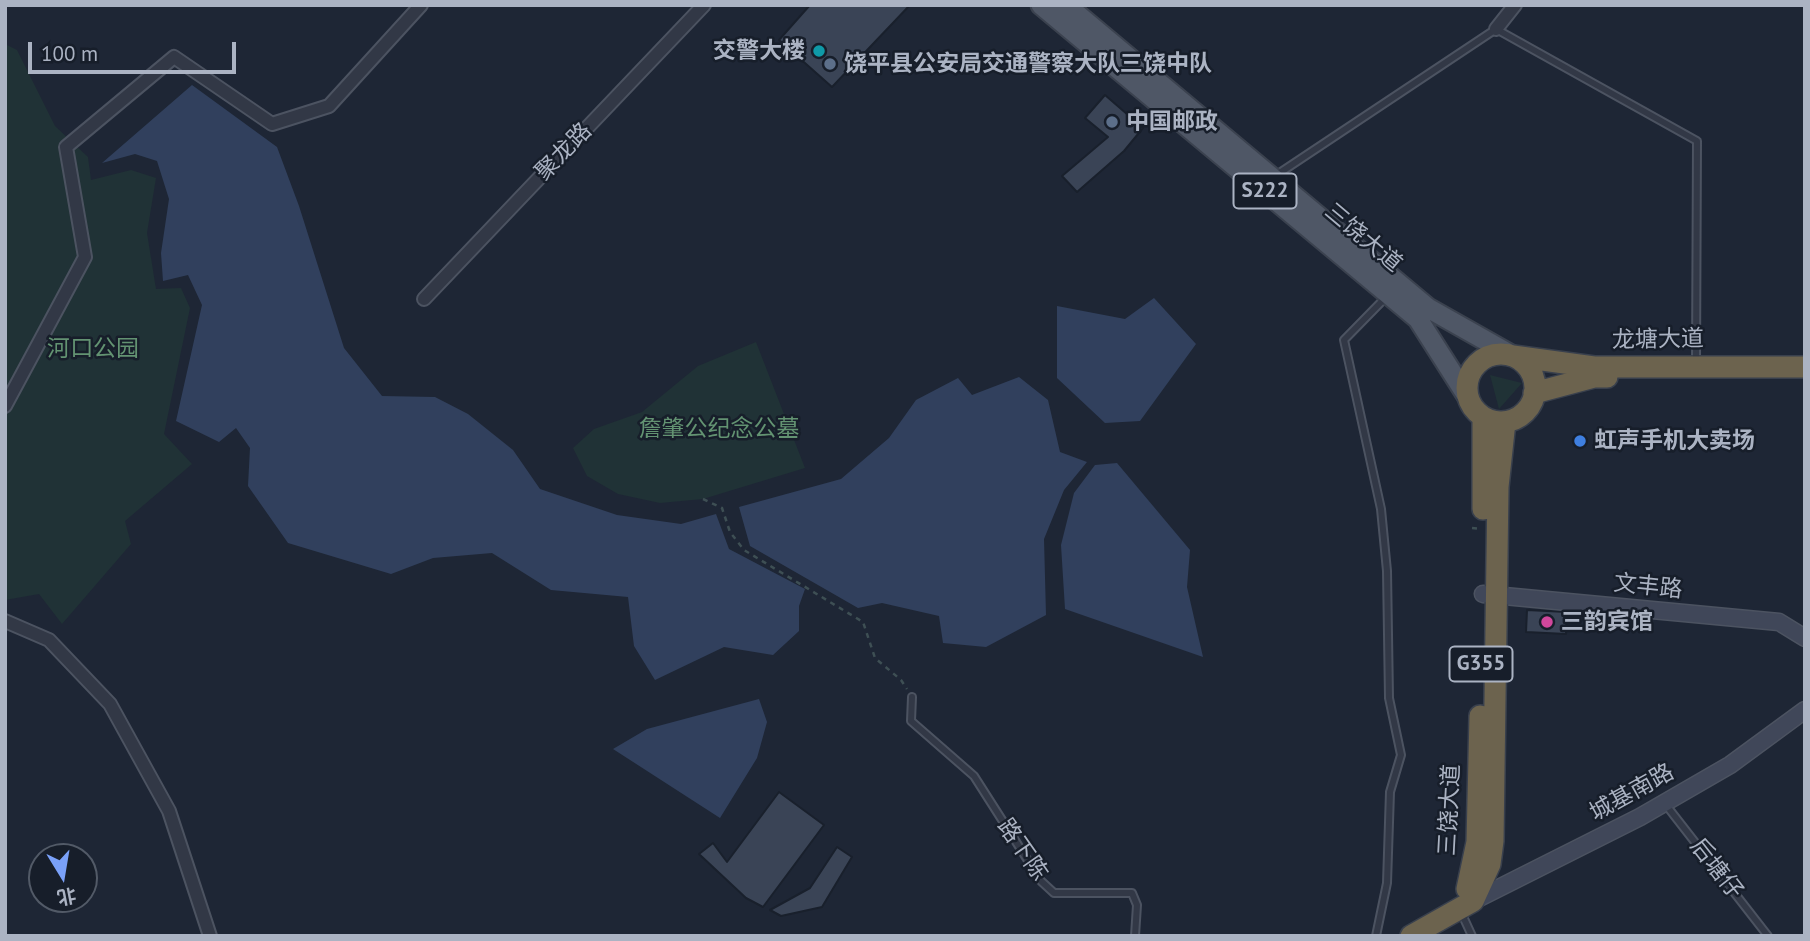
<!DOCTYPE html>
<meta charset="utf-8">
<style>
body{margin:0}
#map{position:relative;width:1810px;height:941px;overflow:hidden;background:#1e2635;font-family:"PT Sans","Noto Sans SC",sans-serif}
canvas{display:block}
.frame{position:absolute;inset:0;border:7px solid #abb3c3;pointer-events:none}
.north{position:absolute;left:28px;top:843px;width:70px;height:70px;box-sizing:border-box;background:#171e2a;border:2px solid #525a67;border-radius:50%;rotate:169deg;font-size:19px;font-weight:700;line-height:28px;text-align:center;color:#abb3c3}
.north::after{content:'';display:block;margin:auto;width:24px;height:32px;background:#7aa1f9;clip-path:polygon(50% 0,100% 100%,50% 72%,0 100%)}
.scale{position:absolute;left:28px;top:42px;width:208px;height:32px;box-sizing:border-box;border:4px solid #abb3c3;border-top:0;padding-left:9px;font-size:21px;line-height:24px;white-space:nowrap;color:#abb3c3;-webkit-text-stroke:5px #171e2a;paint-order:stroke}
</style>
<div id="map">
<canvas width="1810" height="941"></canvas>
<div class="frame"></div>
<div class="north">北</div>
<div class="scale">100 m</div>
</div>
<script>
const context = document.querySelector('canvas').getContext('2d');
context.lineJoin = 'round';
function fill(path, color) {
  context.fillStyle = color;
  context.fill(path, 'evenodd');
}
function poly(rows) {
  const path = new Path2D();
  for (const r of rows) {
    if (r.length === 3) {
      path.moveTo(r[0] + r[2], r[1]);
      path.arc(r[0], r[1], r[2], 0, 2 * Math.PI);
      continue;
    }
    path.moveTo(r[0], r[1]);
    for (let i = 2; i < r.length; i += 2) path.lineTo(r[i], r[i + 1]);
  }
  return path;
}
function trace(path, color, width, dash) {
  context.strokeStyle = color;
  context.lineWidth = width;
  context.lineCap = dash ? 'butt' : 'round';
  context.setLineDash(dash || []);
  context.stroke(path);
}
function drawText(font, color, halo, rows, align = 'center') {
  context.font = font + ' "PT Sans","Noto Sans SC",sans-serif';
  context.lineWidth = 5;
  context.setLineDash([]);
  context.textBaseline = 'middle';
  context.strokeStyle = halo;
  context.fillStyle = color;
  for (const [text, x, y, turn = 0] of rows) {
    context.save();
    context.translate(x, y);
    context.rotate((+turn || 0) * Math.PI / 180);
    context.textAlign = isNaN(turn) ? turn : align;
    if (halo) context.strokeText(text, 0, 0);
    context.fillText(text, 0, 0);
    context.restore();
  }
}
fill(poly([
 [5,44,17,50,55,126,88,157,91,180,131,170,156,178,147,233,156,289,181,288,190,308,164,434,192,464,125,521,131,544,62,624,39,594,5,600],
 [756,342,805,468,703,499,660,503,618,494,587,476,573,448,594,429,642,412,698,366],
 [1490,375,1522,383,1499,409,1494,390]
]), '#203236');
fill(poly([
 [192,85,277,147,299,206,344,348,382,396,435,397,468,414,513,450,540,489,617,515,681,524,716,514,729,549,805,589,799,606,799,631,773,655,724,647,655,680,634,646,628,597,551,590,492,553,433,558,391,574,288,543,248,486,250,448,236,428,219,442,176,421,202,305,188,275,163,281,161,253,169,199,157,161,135,154,102,163],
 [1154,298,1196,344,1140,421,1105,423,1057,378,1057,306,1125,319],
 [1019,377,1048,400,1060,452,1087,462,1064,490,1044,539,1046,615,986,647,943,643,939,616,882,603,858,608,750,546,739,507,841,479,889,438,916,400,958,378,972,395],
 [1117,463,1190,550,1187,587,1203,657,1065,609,1061,545,1074,493,1095,465],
 [759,699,767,722,757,758,720,818,613,749,647,729]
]), '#31405d');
const building = poly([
 [810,5,910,5,832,87,779,40,810,5],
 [1105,95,1143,128,1124,151,1077,192,1062,176,1108,137,1085,118,1105,95],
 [1527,610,1567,612,1566,634,1526,632,1527,610],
 [779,792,824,825,763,907,746,898,699,854,713,843,727,862,779,792],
 [837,847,852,857,822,907,781,916,770,910,810,888,837,847]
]);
fill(building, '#3a4456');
trace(building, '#19202c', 2);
const lane = poly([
 [1275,176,1496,29,1697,141,1696,363],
 [912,697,911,721,974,776,1041,881,1054,893,1132,893,1137,905,1135,936],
 [1666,805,1768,936],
 [1461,912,1472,936],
 [1376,936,1387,883,1390,792,1401,755,1389,698,1387,571,1381,509,1344,340,1388,295]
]);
const street = poly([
 [1496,29,1515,5],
 [424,299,704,5],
 [5,406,85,257,66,147,174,57,272,124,329,106,421,5],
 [5,621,49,640,110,704,169,811,210,936]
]);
const secondary = poly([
 [1483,594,1779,622,1805,638],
 [1473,901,1640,817,1730,765,1805,710]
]);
const primary = poly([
 [1041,5,1418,319,1467,396],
 [1066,5,1428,308,1513,356]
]);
const highway = poly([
 [1501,388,34],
 [1513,356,1594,367,1805,367],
 [1534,393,1594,377,1607,377],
 [1483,417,1483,509],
 [1467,889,1477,842,1480,716],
 [1411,936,1473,901,1490,864,1493,841,1498,487,1505,422]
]);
trace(lane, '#4c5361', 10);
trace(street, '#4c5361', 16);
trace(secondary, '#4c5361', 19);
trace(primary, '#3b424f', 23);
trace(highway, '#39404d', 24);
trace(poly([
 [703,499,722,508,730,532,744,550,863,622,875,658,901,680,907,689],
 [1472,528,1481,529]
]), '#3e4f54', 2.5, [5, 5]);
trace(lane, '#323846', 6);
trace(street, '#323846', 12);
trace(secondary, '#404759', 16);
trace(primary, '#4f5766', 19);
trace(highway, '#6c634e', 21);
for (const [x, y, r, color] of [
 [819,51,7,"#0f9aa8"],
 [830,64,7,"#5c6f8a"],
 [1112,122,7,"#5c6f8a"],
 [1580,441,7,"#3f7fe0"],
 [1547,622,7,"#d1479c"]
]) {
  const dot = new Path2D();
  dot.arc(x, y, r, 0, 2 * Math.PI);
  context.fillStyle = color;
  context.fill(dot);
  trace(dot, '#171e2a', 2.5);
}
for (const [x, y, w] of [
 [1265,191,63],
 [1481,664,63]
]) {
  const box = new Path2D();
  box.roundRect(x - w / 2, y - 17.5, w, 35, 5);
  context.fillStyle = '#171e2a';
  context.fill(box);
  trace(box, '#abb3c3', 2);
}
drawText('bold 21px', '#abb3c3', null, [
 ["S222",1265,191],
 ["G355",1481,664]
]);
drawText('bold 23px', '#abb3c3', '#171e2a', [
 ["交警大楼",805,51,"right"],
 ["饶平县公安局交通警察大队三饶中队",844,64],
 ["中国邮政",1126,122],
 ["虹声手机大卖场",1594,441],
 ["三韵宾馆",1561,622]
], 'left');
drawText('23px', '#abb3c3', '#171e2a', [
 ["聚龙路",564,152,-46],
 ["三饶大道",1363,238,40],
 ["龙塘大道",1658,340,-1],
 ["文丰路",1648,587,6],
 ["城基南路",1632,793,-29],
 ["三饶大道",1450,810,-87],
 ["路下陈",1022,850,55],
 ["后塘仔",1716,869,52]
]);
drawText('23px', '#639372', '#171e2a', [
 ["河口公园",93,349],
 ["詹肇公纪念公墓",719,429]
]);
</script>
